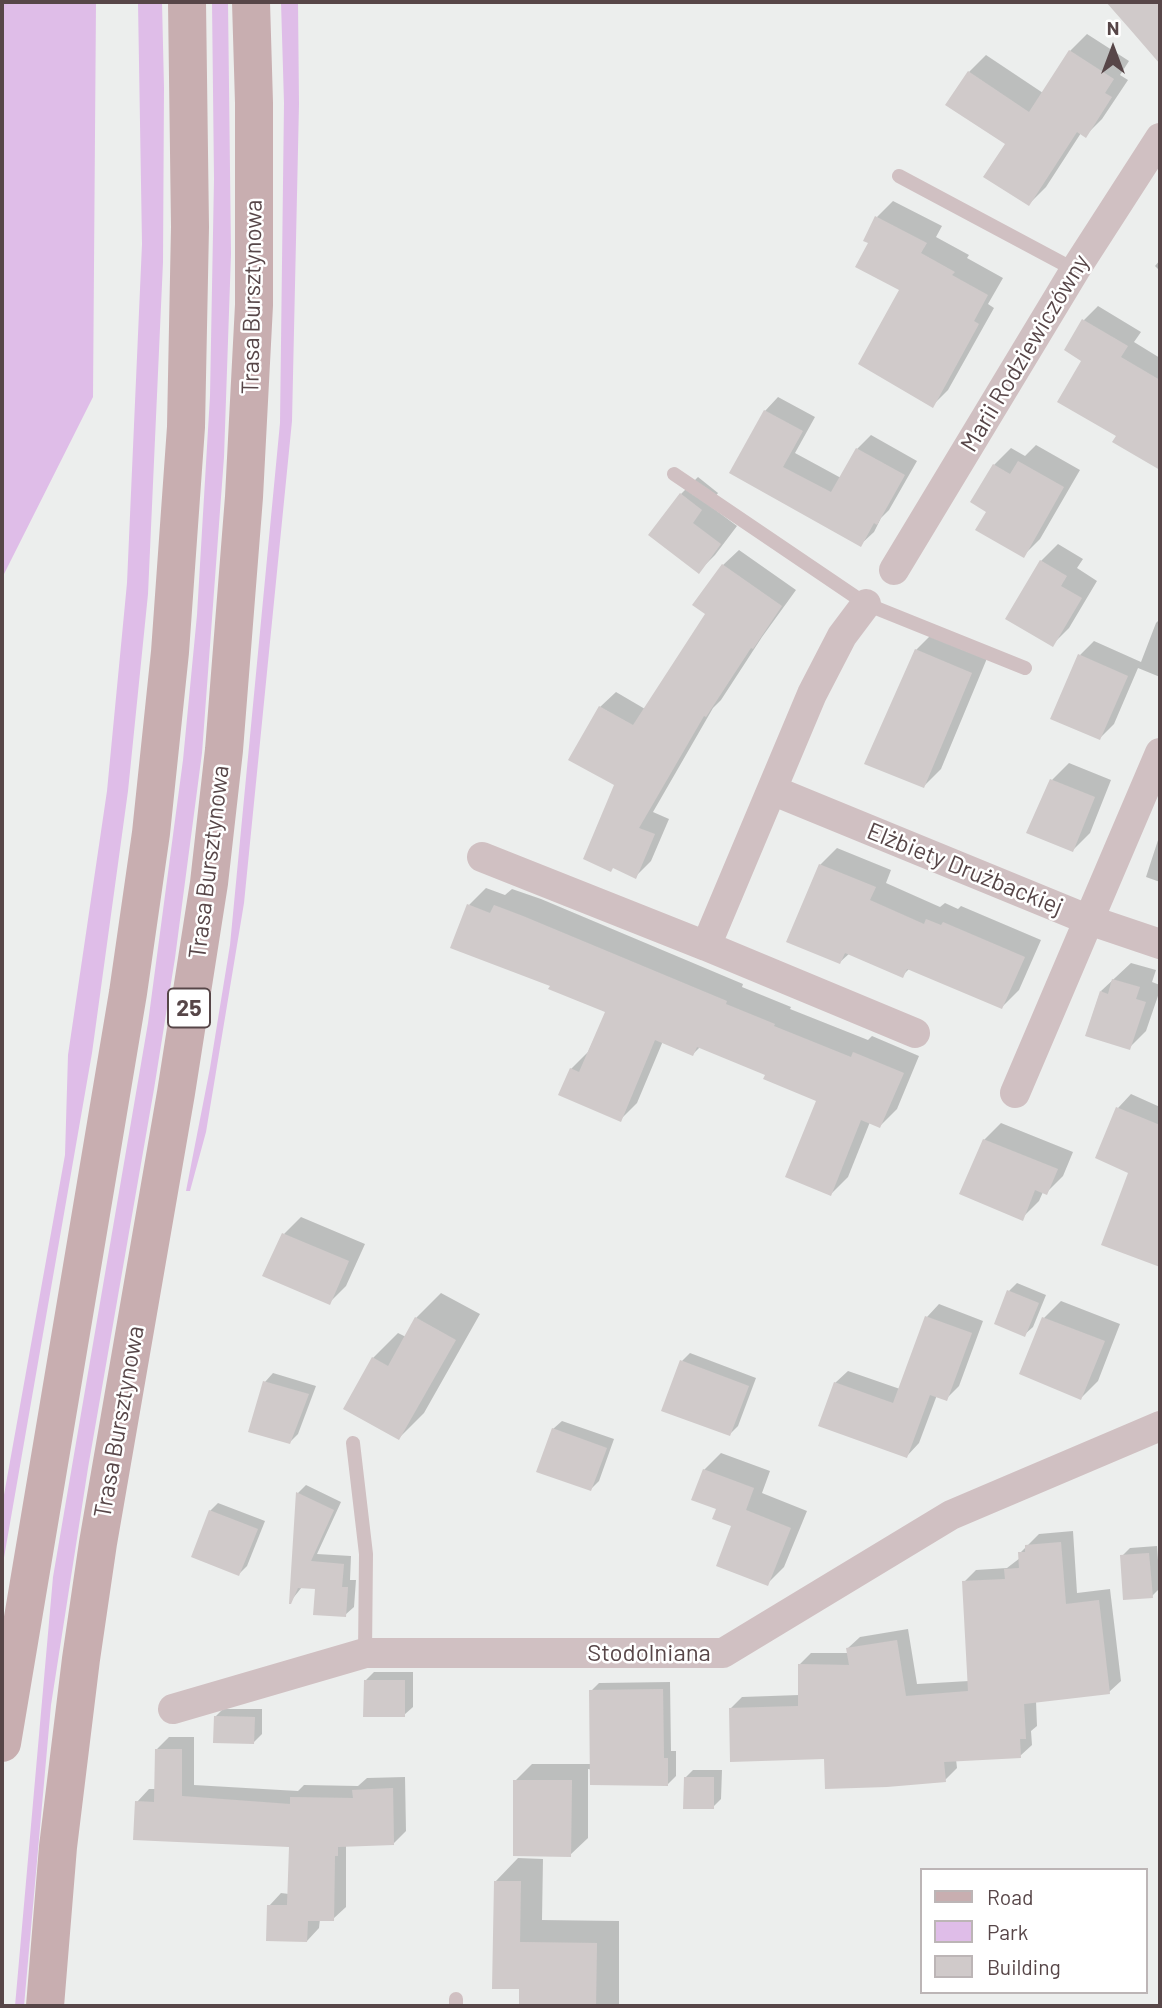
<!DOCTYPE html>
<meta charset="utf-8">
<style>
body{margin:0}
#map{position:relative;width:1162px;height:2008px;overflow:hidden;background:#eceeed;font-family:Barlow,sans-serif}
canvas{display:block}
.frame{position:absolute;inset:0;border:4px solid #574648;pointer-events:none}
.legend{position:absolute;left:920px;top:1868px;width:228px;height:126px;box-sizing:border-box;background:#fff;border:2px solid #bcb5b6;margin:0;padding:9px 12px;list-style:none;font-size:21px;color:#574648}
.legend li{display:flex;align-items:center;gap:14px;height:35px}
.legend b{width:35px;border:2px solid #bcb5b6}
.north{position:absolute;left:1078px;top:14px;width:70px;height:70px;-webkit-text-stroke:5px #fff;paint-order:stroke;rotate:0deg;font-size:19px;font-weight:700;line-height:28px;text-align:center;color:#574648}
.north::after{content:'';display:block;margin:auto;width:24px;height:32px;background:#574648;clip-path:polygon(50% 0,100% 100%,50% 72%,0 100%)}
</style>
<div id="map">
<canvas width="1162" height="2008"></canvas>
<div class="frame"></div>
<ul class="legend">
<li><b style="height:9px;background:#c8aeb0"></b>Road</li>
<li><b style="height:19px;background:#dfbde8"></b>Park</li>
<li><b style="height:19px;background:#d0caca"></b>Building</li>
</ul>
<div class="north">N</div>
</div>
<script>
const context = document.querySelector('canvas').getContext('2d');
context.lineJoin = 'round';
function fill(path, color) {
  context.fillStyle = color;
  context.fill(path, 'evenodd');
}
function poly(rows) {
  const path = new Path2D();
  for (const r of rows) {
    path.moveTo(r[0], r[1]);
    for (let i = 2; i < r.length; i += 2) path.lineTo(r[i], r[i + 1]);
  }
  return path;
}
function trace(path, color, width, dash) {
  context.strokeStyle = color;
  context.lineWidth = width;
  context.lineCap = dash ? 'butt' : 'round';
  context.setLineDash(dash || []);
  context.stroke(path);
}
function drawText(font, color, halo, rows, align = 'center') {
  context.font = font + ' Barlow,sans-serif';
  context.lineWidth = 5;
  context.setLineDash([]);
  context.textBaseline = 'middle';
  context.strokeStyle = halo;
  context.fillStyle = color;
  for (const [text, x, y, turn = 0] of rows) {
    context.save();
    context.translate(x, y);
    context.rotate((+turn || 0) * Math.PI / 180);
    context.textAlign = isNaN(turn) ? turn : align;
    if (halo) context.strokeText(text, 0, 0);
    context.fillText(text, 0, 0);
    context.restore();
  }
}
fill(poly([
 [2,2,96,2,93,397,2,578],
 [138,2,162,2,164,88,163,262,148,594,128,791,92,1053,2,1569,2,1506,65,1155,68,1055,107,791,127,583,142,244],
 [212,2,228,2,231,254,224,457,202,753,175,958,154,1089,88,1468,51,1705,24,2006,15,2006,53,1577,148,1023,183,760,197,615,210,396,214,179],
 [281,2,298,2,299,104,292,421,244,903,206,1132,190,1191,186,1191,210,1068,230,945,280,423,284,103]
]), '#dfbde8');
fill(poly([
 [1087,34,1129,61,1120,75,1128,80,1102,119,1085,136,1081,133,1046,187,1029,204,1007,144,969,72,986,55,1043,93,1070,51],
 [893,201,942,226,936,237,969,255,967,258,1003,278,988,304,994,308,948,390,932,406,902,289,877,217],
 [1160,260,1160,271,1155,266],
 [1098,306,1141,332,1134,342,1160,358,1159,467,1118,436,1084,360,1066,350,1084,320],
 [778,397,815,417,795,453,841,478,857,449,871,435,917,461,889,510,881,518,874,532,860,545,731,472,765,411],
 [1036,445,1080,470,1040,539,1023,556,989,511,994,465,1011,448,1025,456],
 [698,477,718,493,709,505,737,526,715,555,698,572,681,494],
 [1058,544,1083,559,1077,568,1097,581,1069,628,1052,645,1041,561],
 [739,550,796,590,762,637,721,700,713,708,653,812,669,819,651,861,636,876,600,707,616,692,645,709,707,614,723,565],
 [1160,619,1160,677,1138,668,1114,724,1100,738,1080,655,1094,641,1141,662,1156,623],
 [933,633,988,656,941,769,924,786,916,650],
 [1069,763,1111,780,1090,833,1073,850,1052,780],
 [1160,834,1160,882,1146,877],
 [837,848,891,870,886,883,940,907,945,903,958,909,961,906,1041,940,1019,990,1002,1007,910,968,902,976,850,953,840,962,820,865],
 [486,888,505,895,512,889,541,899,743,984,742,987,791,1007,790,1009,868,1040,872,1036,919,1056,897,1109,880,1126,870,1122,848,1177,831,1194,819,1100,767,1074,700,1047,693,1054,663,1041,637,1103,620,1120,571,1069,588,1052,607,1011,552,985,469,905],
 [1131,963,1156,970,1152,982,1160,985,1160,990,1146,1031,1129,1048,1101,991],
 [1131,1094,1160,1107,1160,1254,1152,1262,1130,1172,1097,1157,1118,1108],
 [1001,1123,1073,1152,1063,1176,1046,1193,1043,1192,1039,1201,1022,1218,984,1140],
 [301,1217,365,1244,346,1286,329,1303,284,1234],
 [1017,1283,1046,1295,1033,1327,1024,1335,1009,1291],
 [441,1293,480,1314,424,1413,399,1438,373,1358,398,1333,406,1337,416,1318],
 [1061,1301,1120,1324,1098,1381,1081,1398,1021,1373,1044,1318],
 [939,1304,983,1321,959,1386,946,1399,937,1395,919,1443,907,1456,835,1383,848,1371,900,1389,927,1317],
 [690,1353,756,1378,738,1426,730,1434,682,1361],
 [273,1373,316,1386,298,1434,290,1442,265,1382],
 [562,1421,614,1439,599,1481,591,1489,553,1429],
 [721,1453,770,1471,762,1493,807,1511,784,1567,767,1584,734,1525,718,1508,704,1470],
 [306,1485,341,1502,317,1554,351,1556,350,1580,356,1580,354,1607,345,1615,317,1588,302,1587,290,1602,298,1493],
 [218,1503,265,1521,247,1566,239,1574,210,1511],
 [1073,1531,1077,1593,1110,1589,1121,1681,1109,1692,1036,1701,1037,1726,1031,1731,1032,1745,1020,1756,956,1759,957,1768,945,1780,826,1758,731,1708,742,1697,799,1695,799,1665,811,1653,849,1653,848,1648,860,1637,908,1629,917,1684,969,1681,964,1582,976,1570,1007,1568,1020,1558,1020,1553,1039,1534],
 [1157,1546,1160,1588,1152,1596,1122,1556,1130,1548],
 [374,1672,413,1672,413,1707,404,1715,366,1680],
 [670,1682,671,1751,676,1751,676,1776,667,1785,588,1769,588,1838,570,1855,515,1781,532,1764,591,1764,591,1691,599,1683],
 [223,1709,262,1709,262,1734,254,1742,215,1717],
 [169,1737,194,1737,194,1785,298,1791,304,1785,358,1786,367,1778,405,1777,406,1831,393,1844,346,1845,346,1907,333,1919,320,1919,319,1928,307,1941,269,1906,281,1893,289,1894,291,1845,137,1802,149,1789,156,1789,157,1749],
 [693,1770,722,1770,721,1799,713,1807,685,1778],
 [518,1858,543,1859,542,1920,619,1921,619,2006,521,2006,521,1987,495,1882]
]), '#0003');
fill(poly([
 [1106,2,1160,2,1160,64,1128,27],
 [1069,50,1114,79,1105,93,1112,97,1086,138,1077,132,1029,206,983,177,1005,144,945,105,968,71,1029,112],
 [875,216,927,243,921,253,955,272,952,275,988,295,974,321,979,324,933,408,858,364,899,290,855,267,868,243,863,241],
 [1082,319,1128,346,1121,357,1160,380,1160,470,1112,442,1116,436,1057,402,1081,361,1064,350],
 [764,410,803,431,783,467,831,492,856,448,905,475,877,525,874,523,861,547,729,473],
 [1018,461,1064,487,1024,558,975,530,986,512,970,502,993,464,1010,474],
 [680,493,702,510,693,523,721,544,699,574,648,535],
 [1040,560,1067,576,1061,586,1082,598,1053,647,1005,619],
 [722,564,782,606,753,649,751,648,706,717,704,716,639,828,655,834,636,879,613,868,611,872,583,859,614,785,568,760,599,706,633,725,705,614,692,605],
 [915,649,972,673,924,788,864,764],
 [1078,654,1128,676,1100,740,1050,719],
 [1050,779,1095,797,1073,852,1026,833],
 [819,864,876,887,870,900,924,924,926,919,941,925,943,922,1025,957,1002,1009,907,969,903,978,845,953,840,964,786,942],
 [467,904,490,913,494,905,523,916,727,1001,726,1004,775,1024,774,1026,851,1057,853,1052,904,1073,880,1128,861,1120,831,1196,785,1177,816,1101,763,1079,765,1075,697,1047,693,1056,655,1040,621,1122,558,1095,570,1068,579,1072,605,1012,548,989,550,986,450,948],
 [1112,979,1140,987,1136,999,1146,1002,1130,1050,1085,1036,1100,991,1108,994],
 [1116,1107,1160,1125,1160,1267,1101,1245,1128,1173,1095,1158],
 [983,1139,1058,1169,1047,1195,1035,1190,1023,1221,959,1194],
 [282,1233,349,1261,330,1305,262,1276],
 [1007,1290,1039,1303,1025,1337,994,1324],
 [925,1316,972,1333,947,1401,930,1395,907,1458,818,1426,834,1382,893,1403],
 [415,1317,456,1340,399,1440,343,1409,372,1357,388,1366],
 [1042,1317,1105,1341,1081,1400,1019,1374],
 [680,1360,749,1386,730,1436,661,1411],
 [263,1381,309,1394,290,1444,248,1432],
 [552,1428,607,1448,591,1491,536,1472],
 [703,1469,754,1488,746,1510,791,1528,768,1586,716,1566,731,1526,712,1519,716,1509,691,1500],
 [296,1492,334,1510,311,1561,344,1564,342,1587,348,1587,346,1617,313,1615,315,1589,298,1588,291,1604,289,1604],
 [209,1510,258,1529,239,1576,191,1557],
 [1061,1542,1066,1604,1099,1600,1110,1694,1024,1704,1026,1739,1020,1739,1021,1758,944,1762,946,1782,887,1787,825,1789,824,1759,730,1762,729,1708,798,1706,798,1664,849,1665,846,1648,897,1640,906,1696,968,1691,962,1581,1005,1579,1004,1569,1019,1568,1018,1552,1025,1552,1025,1545],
 [1149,1553,1153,1598,1123,1600,1120,1555],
 [364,1680,405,1680,405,1717,363,1717],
 [663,1689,664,1758,668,1758,668,1786,590,1785,589,1690],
 [214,1716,255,1717,254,1744,213,1743],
 [155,1749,182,1749,182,1796,290,1804,290,1797,353,1798,352,1790,393,1788,394,1845,338,1847,338,1856,335,1856,334,1921,308,1921,307,1942,266,1941,267,1905,287,1905,289,1847,133,1840,135,1801,154,1802],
 [684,1777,714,1777,714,1809,683,1809],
 [513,1780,572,1780,571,1857,513,1856],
 [494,1881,521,1881,520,1942,597,1943,596,2006,519,2006,519,1989,492,1989]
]), '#d0caca');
trace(poly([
 [899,176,1075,270],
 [674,474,866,604,1025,668],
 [353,1443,366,1554,365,1653],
 [456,2006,456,1999]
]), '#d0c0c2', 14);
trace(poly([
 [894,570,1075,270,1160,138],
 [772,790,1089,920,1160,944],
 [482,857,706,946,812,694,842,636,866,604],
 [706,946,915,1033],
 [1015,1093,1160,753],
 [173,1709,365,1653,723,1653,951,1515,1160,1426]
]), '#d0c0c2', 30);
trace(poly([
 [2,1743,128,993,151,833,170,652,186,427,190,227,187,2],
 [45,2006,58,1847,81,1659,98,1543,176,1093,209,883,224,750,244,497,254,305,254,103,251,2]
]), '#c8aeb0', 38);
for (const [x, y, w] of [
 [189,1008,42]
]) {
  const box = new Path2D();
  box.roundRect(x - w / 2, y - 19.5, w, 39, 5);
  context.fillStyle = '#fff';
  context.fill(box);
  trace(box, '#574648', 2);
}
drawText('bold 23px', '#574648', null, [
 ["25",189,1008]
]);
drawText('24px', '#574648', '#fff', [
 ["Trasa Bursztynowa",252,297,-89],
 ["Marii Rodziewiczówny",1025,353,-59],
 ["Trasa Bursztynowa",209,862,-83],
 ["Elżbiety Drużbackiej",965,869,22],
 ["Trasa Bursztynowa",119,1422,-80],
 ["Stodolniana",649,1653]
]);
</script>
